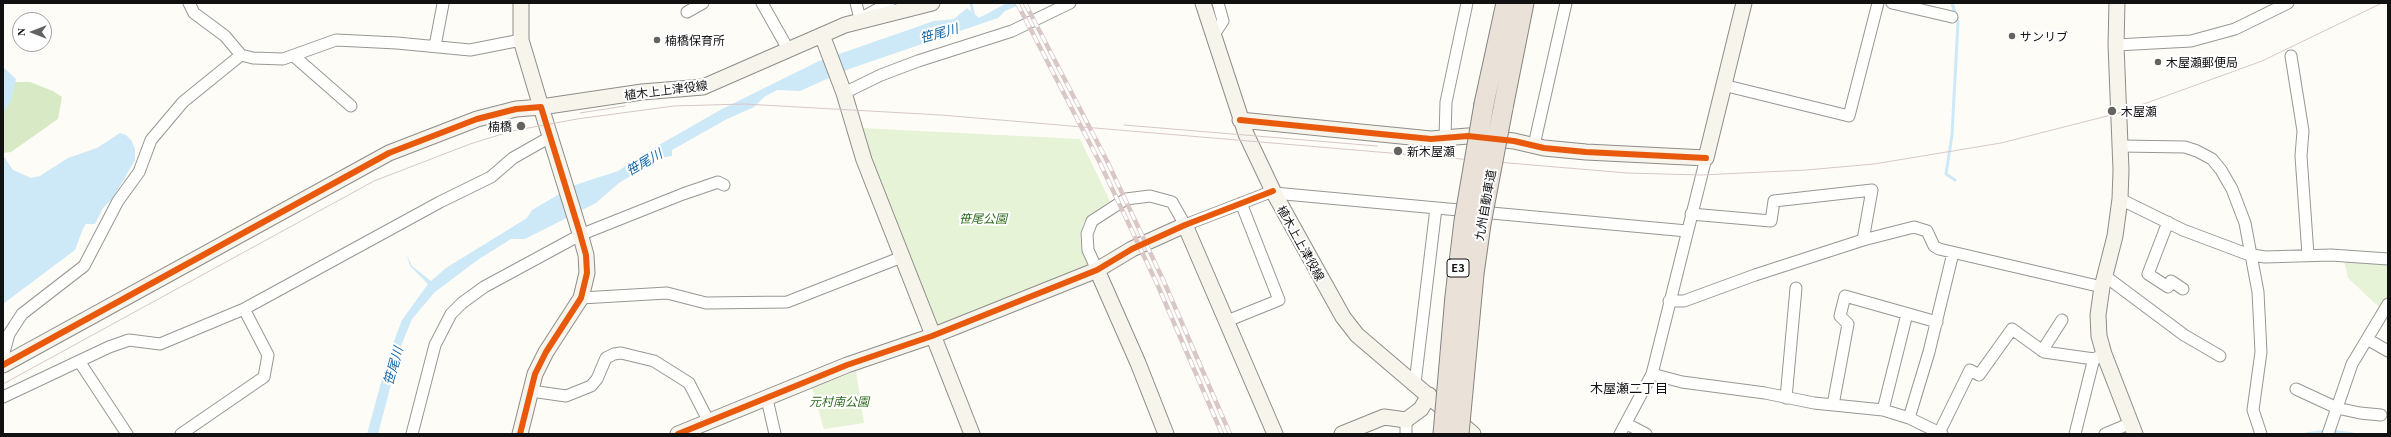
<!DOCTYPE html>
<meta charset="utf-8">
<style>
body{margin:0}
#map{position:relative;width:2391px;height:437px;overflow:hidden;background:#fdfcf7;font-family:Georgia,serif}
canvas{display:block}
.frame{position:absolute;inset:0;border:4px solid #111;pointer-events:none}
.north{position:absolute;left:12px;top:12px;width:40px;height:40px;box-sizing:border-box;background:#fff;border:1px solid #a0a0a0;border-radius:50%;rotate:270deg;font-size:11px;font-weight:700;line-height:16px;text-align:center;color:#111}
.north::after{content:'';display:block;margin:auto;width:14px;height:18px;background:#646362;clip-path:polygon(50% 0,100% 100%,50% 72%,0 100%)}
</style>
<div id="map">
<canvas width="2391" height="437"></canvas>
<div class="frame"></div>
<div class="north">N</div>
</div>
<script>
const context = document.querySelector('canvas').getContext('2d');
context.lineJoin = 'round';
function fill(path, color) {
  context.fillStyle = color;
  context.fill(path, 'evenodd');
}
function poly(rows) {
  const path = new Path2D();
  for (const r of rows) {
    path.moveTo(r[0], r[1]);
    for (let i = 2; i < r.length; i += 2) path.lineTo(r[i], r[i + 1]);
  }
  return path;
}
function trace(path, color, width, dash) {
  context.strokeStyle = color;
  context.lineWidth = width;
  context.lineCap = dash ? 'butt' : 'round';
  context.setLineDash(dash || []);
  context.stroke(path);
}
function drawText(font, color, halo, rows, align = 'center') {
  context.font = font + ' Georgia,"Noto Sans JP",serif';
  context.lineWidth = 4;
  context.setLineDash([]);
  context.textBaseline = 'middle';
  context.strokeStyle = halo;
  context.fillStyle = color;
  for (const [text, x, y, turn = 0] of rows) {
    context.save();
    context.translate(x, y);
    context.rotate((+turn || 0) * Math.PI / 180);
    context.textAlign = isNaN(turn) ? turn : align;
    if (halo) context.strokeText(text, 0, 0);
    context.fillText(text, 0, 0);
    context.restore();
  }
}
fill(poly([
 [861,128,1080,139,1110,201,1089,215,1083,224,1080,237,1082,250,1089,265,937,328,869,158],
 [2344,260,2388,263,2388,297,2380,308,2348,278],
 [856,371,864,423,824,429,812,388]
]), '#e7f3d7');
fill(poly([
 [12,82,30,82,53,91,62,97,58,119,11,152,3,153,3,86]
]), '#d8eac5');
fill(poly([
 [1007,3,1024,3,1005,11,998,18,849,69,800,91,777,90,764,97,754,107,727,119,672,150,672,156,660,158,652,163,619,183,596,203,525,239,511,239,479,259,435,292,412,319,401,346,378,434,367,434,388,357,402,320,428,284,410,266,407,255,412,266,431,281,446,268,527,218,532,210,575,185,618,171,652,149,722,109,819,61,934,21,954,19,967,8,979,18],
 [3,67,16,79,11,101,3,113],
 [120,133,126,135,131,140,135,149,135,160,113,198,103,208,95,224,86,224,83,229,75,250,3,304,3,155,13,170,31,178,40,176,68,158,97,148]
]), '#cde8f7');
trace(poly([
 [971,3,974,17],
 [1952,3,1958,22,1952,135,1946,174,1955,180],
 [2331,431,2353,434],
 [2306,434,2326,431]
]), '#cde8f7', 3);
const street = poly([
 [189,3,194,13,225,36,241,55,253,58,283,59,336,40,397,43,470,50,521,40],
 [762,3,788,49],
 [856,3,860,19],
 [1892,3,1952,17],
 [687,12,703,3],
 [865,16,889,3],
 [1213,36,1223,21,1218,3],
 [2116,45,2191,41,2235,29,2288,3],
 [435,46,443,4],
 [2291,56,2303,131,2301,156,2308,255],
 [295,57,351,106],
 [1723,85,1849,116,1878,3],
 [844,93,881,75,918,61,1012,31,1070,3],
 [1445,138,1446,102,1467,3],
 [1534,145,1566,3],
 [2121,146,2185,147,2197,151,2212,159,2221,170,2232,189,2245,223,2258,292,2261,352,2253,410,2261,434],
 [1274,193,1687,231],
 [2120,199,2183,230,2247,254,2265,257,2331,255,2388,259],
 [1691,214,1771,221,1774,201,1872,190,1863,240],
 [2168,222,2148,274,2168,287,2171,281,2183,289],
 [1097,270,1088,250,1087,234,1092,221,1126,199,1150,196,1172,202,1185,225,1273,191],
 [2105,276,2184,335,2220,356],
 [581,298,667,293,706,303,787,302,902,257],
 [1669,301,1684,301,1755,275,1863,240,1914,227,1927,231,1934,246,1939,249,2102,287],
 [1227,321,1279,300,1241,203],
 [2367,339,2388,351],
 [2042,351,2062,320],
 [3,356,9,334,22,314,84,266,118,201,139,172,151,140,183,102,241,55],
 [79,361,127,434],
 [1652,374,1682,382,1765,393,1814,403,1883,410,1909,418,1942,434],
 [1415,383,1436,208],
 [2296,389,2337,408,2360,413,2381,415],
 [531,391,566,396,591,386,597,379,606,358,614,354,621,353,654,361,689,383,709,422],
 [3,397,109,347,129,340,160,344,244,309,440,202,491,177,513,158,550,137],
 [1786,398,1796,288],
 [767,399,775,434],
 [1833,405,1848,324,1840,316,1845,296,1937,322],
 [1883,410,1907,314],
 [1909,418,1929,352,1953,253],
 [1627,424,1646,434],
 [1939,433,1970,370,1979,375,2012,329,2044,352,2094,359],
 [181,434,264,377,268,355,244,309],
 [412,434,435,345,451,314,462,303,484,287,580,235,683,194,718,182,724,185],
 [1406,434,1406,420],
 [1620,434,1652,374,1706,158],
 [2075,434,2092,366,2094,359,2100,356],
 [2105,434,2131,423],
 [2328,434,2352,364,2388,304]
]);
const secondary = poly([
 [521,3,521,40,541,107,642,92,703,87,845,25,932,3],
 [1203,3,1246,134,1274,193,1343,317,1357,335,1473,434],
 [2117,3,2116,45,2121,170,2120,199,2115,236,2102,287,2098,315,2099,336,2104,354,2135,434],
 [822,35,844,93,864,160,972,434],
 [1240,120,1431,139,1468,136,1514,141,1544,148,1586,152,1706,158,1744,3],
 [1097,270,1138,363,1166,434],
 [3,365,389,153,477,119,516,109,541,107,579,230,586,255,587,273,581,298,546,352,535,374,520,434],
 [678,434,847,365,932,336,1097,270,1132,249,1185,225,1275,434],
 [1342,434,1384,417,1406,420,1421,409,1429,395]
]);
const highway = poly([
 [1484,104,1506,3],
 [1503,108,1524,3]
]);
trace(street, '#979795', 13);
trace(secondary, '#8e8d8b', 17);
trace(highway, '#858482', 21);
trace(street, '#fffffe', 11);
trace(secondary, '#f6f4eb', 15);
trace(highway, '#eae1d8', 19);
trace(poly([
 [580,113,625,106],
 [1124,125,1377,146],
 [3,384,374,181,470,144,512,131,577,119,674,106,744,104,941,115,1627,173,1701,175,1806,170,1874,164,2001,143,2119,113,2262,61,2382,3]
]), '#d9c6c7', 1);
const rail = poly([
 [1017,3,1100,163,1158,286,1222,434],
 [1025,3,1107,161,1165,284,1230,434]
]);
trace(rail, '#d9c6c7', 4.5);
trace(rail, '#fff', 3, [9]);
const highwayBridge = poly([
 [1443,434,1455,296,1464,221,1484,104],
 [1459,434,1474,274,1481,224,1503,108]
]);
trace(highwayBridge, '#858482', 21, []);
trace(highwayBridge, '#eae1d8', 19);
trace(poly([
 [1240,120,1431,139,1468,136,1514,141,1544,148,1586,152,1706,158],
 [3,365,389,153,477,119,516,109,541,107,579,230,586,255,587,273,581,298,546,352,535,374,520,434],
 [678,434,847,365,932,336,1097,270,1132,249,1185,225,1273,191]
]), '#e8590c', 6);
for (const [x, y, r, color] of [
 [2012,36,4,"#646362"],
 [657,40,4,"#646362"],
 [2158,62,4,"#646362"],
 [2112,111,5,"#646362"],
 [521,126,5,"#646362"],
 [1398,151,5,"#646362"]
]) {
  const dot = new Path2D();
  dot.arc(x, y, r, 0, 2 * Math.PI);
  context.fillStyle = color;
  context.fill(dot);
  trace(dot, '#fff', 1.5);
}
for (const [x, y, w] of [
 [1458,268,22]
]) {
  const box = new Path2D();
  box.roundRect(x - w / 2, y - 9, w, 18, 3);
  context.fillStyle = '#fff';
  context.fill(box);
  trace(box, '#111', 1);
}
drawText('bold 11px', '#111', null, [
 ["E3",1458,268]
]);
drawText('12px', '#111', '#fff', [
 ["サンリブ",2020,36],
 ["楠橋保育所",665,40],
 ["木屋瀬郵便局",2166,62],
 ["木屋瀬",2121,111],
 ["楠橋",512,126,"right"],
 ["新木屋瀬",1407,151]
], 'left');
drawText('12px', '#111', '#fff', [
 ["植木上上津役線",666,90,-7],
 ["九州自動車道",1485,205,-80],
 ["植木上上津役線",1301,243,61]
]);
drawText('italic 12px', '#2f6b1f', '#fff', [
 ["笹尾公園",983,218],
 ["元村南公園",839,401]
]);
drawText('italic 13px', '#1768a6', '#fff', [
 ["笹尾川",939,33,-16],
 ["笹尾川",644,162,-30],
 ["笹尾川",393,366,-74]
]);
drawText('13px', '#111', '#fff', [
 ["木屋瀬二丁目",1629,388]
]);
</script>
